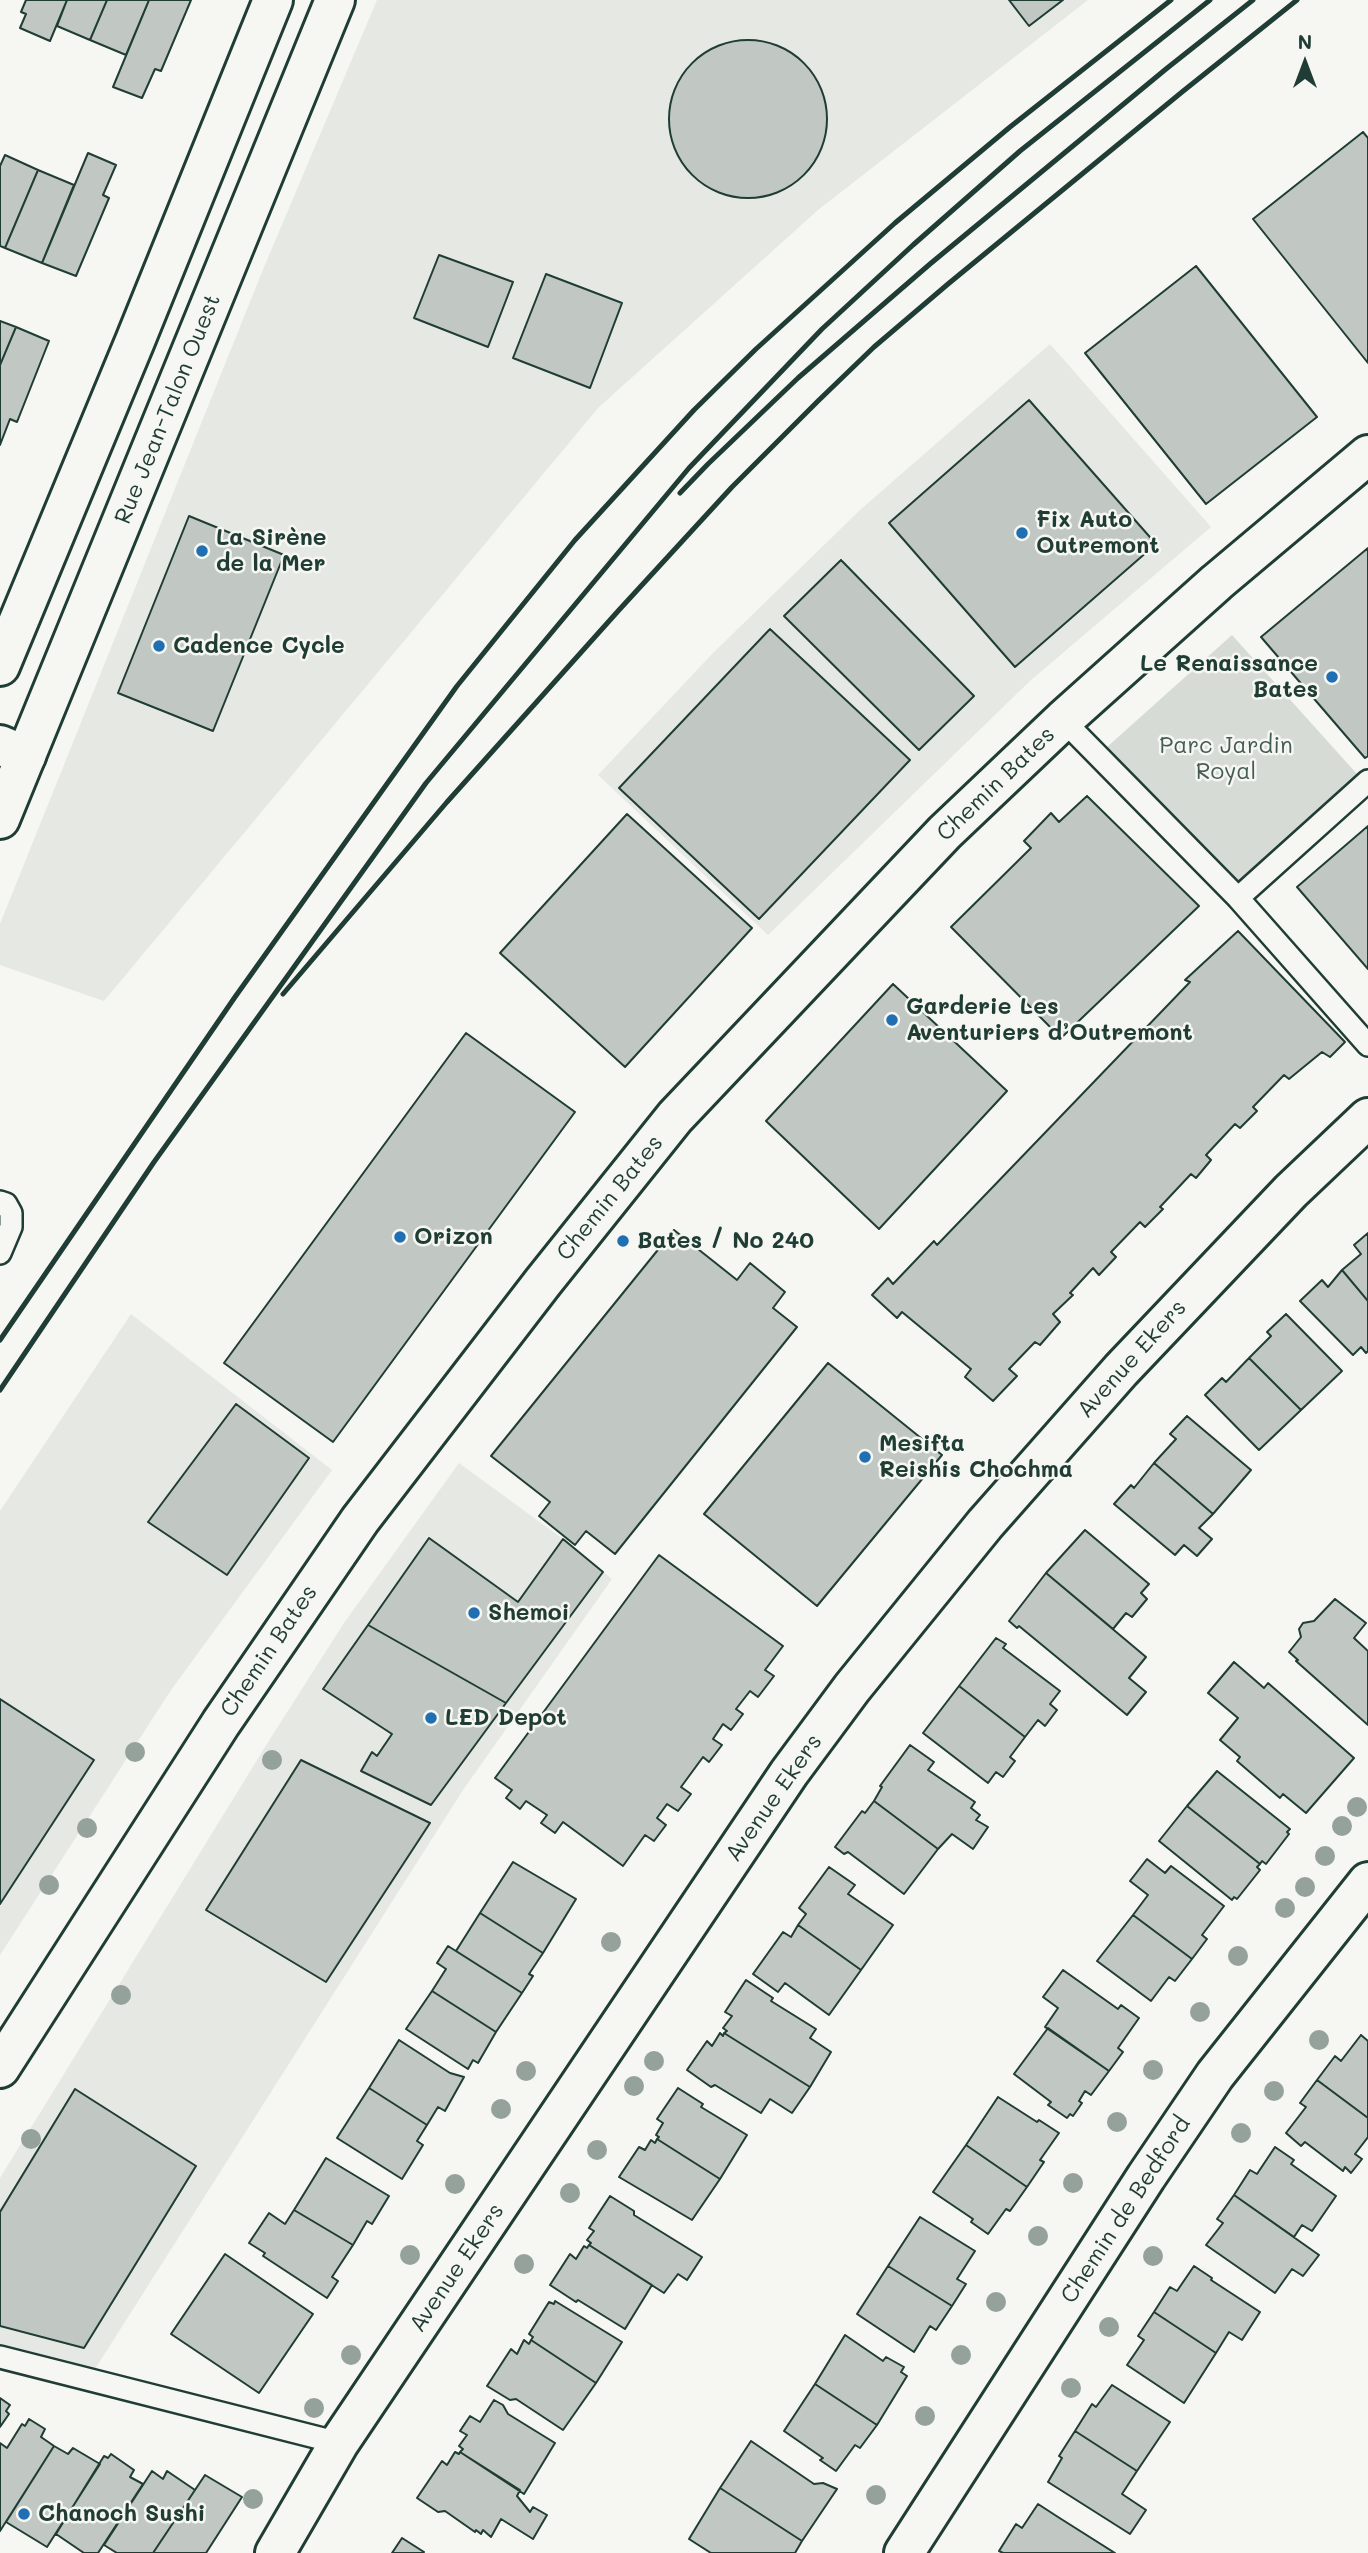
<!DOCTYPE html>
<meta charset="utf-8">
<style>
body{margin:0}
#map{position:relative;width:1368px;height:2553px;overflow:hidden;background:#f6f6f2;font-family:Mali,sans-serif}
canvas{display:block}
.north{position:absolute;left:1270px;top:28px;width:70px;height:70px;-webkit-text-stroke:5px #f6f6f2;paint-order:stroke;rotate:0deg;font-size:19px;font-weight:700;line-height:28px;text-align:center;color:#1f3d34}
.north::after{content:'';display:block;margin:auto;width:24px;height:32px;background:#1f3d34;clip-path:polygon(50% 0,100% 100%,50% 72%,0 100%)}
</style>
<div id="map">
<canvas width="1368" height="2553"></canvas>
<div class="north">N</div>
</div>
<script>
const context = document.querySelector('canvas').getContext('2d');
context.lineJoin = 'round';
function fill(path, color) {
  context.fillStyle = color;
  context.fill(path, 'evenodd');
}
function poly(rows) {
  const path = new Path2D();
  for (const r of rows) {
    if (r.length === 3) {
      path.moveTo(r[0] + r[2], r[1]);
      path.arc(r[0], r[1], r[2], 0, 2 * Math.PI);
      continue;
    }
    path.moveTo(r[0], r[1]);
    for (let i = 2; i < r.length; i += 2) path.lineTo(r[i], r[i + 1]);
  }
  return path;
}
function trace(path, color, width, dash) {
  context.strokeStyle = color;
  context.lineWidth = width;
  context.lineCap = dash ? 'butt' : 'round';
  context.setLineDash(dash || []);
  context.stroke(path);
}
function drawText(font, color, halo, rows, align = 'center') {
  context.font = font + ' Mali,sans-serif';
  context.lineWidth = 5;
  context.setLineDash([]);
  context.textBaseline = 'middle';
  context.strokeStyle = halo;
  context.fillStyle = color;
  for (const [text, x, y, turn = 0] of rows) {
    context.save();
    context.translate(x, y);
    context.rotate((+turn || 0) * Math.PI / 180);
    context.textAlign = isNaN(turn) ? turn : align;
    if (halo) context.strokeText(text, 0, 0);
    context.fillText(text, 0, 0);
    context.restore();
  }
}
fill(poly([
 [377,0,1088,0,818,210,599,407,104,1001,0,965,0,924,262,272],
 [1050,344,1211,527,1031,680,768,935,598,775,713,653,859,511],
 [131,1314,332,1470,171,1690,0,1955,0,1511],
 [459,1463,563,1539,612,1579,463,1790,88,2380,0,2357,0,2178,270,1739,344,1623]
]), '#e6e8e4');
fill(poly([
 [1232,635,1365,783,1238,898,1097,756]
]), '#d6dbd6');
const building = poly([
 [26,0,67,0,50,41,20,28,26,14,21,12,26,0],
 [67,0,107,0,90,40,57,26,67,0],
 [107,0,149,0,126,55,90,40,107,0],
 [149,0,191,0,161,71,155,69,142,98,113,87,149,0],
 [1009,0,1063,0,1029,26,1009,0],
 [748,119,79],
 [1363,132,1368,138,1368,363,1253,219,1363,132],
 [88,153,116,165,103,195,109,198,76,276,42,263,88,153],
 [5,155,38,170,5,248,0,246,0,166,5,155],
 [38,170,74,185,42,263,5,248,38,170],
 [439,255,513,282,488,347,414,318,439,255],
 [1196,266,1317,417,1206,504,1085,353,1196,266],
 [546,274,622,303,590,388,513,358,546,274],
 [0,321,16,327,0,365,0,321],
 [16,327,49,341,17,422,10,419,0,445,0,365,16,327],
 [1029,400,1156,544,1015,667,889,523,1029,400],
 [189,516,284,555,213,731,118,693,189,516],
 [1368,548,1368,756,1365,758,1261,637,1368,548],
 [841,560,974,696,919,750,784,616,841,560],
 [770,629,910,760,759,919,619,788,770,629],
 [1087,796,1199,906,1061,1038,951,927,1031,848,1024,841,1051,813,1059,822,1087,796],
 [627,814,752,928,625,1067,500,953,627,814],
 [1368,826,1368,969,1297,887,1368,826],
 [1238,931,1345,1042,1330,1057,1322,1052,1289,1079,1284,1075,1253,1107,1257,1111,1240,1128,1235,1124,1206,1155,1211,1160,1196,1178,1191,1174,1160,1207,1163,1209,1145,1227,1140,1222,1111,1252,1116,1257,1099,1275,1093,1268,1070,1293,1073,1295,1053,1314,1060,1322,1040,1345,1035,1342,1009,1369,1017,1376,993,1401,965,1377,971,1369,902,1312,897,1318,872,1295,888,1278,893,1284,934,1241,937,1245,1190,982,1185,980,1238,931],
 [893,984,1007,1091,879,1229,766,1121,893,984],
 [466,1033,575,1112,333,1442,224,1363,466,1033],
 [674,1230,737,1280,750,1263,785,1292,773,1308,797,1327,615,1554,586,1531,575,1545,539,1516,550,1502,491,1456,674,1230],
 [1368,1233,1368,1301,1342,1270,1361,1254,1354,1245,1368,1233],
 [1342,1270,1368,1301,1368,1351,1366,1353,1361,1347,1353,1355,1300,1301,1322,1280,1328,1287,1342,1270],
 [1286,1314,1342,1371,1301,1410,1249,1358,1271,1336,1267,1332,1286,1314],
 [1249,1358,1301,1410,1259,1450,1205,1395,1222,1378,1226,1382,1249,1358],
 [828,1363,942,1455,817,1606,704,1514,828,1363],
 [236,1404,309,1458,227,1575,148,1522,236,1404],
 [1187,1416,1251,1470,1213,1514,1154,1463,1176,1439,1170,1434,1187,1416],
 [1154,1463,1213,1514,1199,1528,1212,1539,1197,1556,1184,1545,1175,1555,1114,1504,1131,1485,1134,1488,1154,1463],
 [1085,1530,1149,1584,1141,1593,1147,1599,1132,1617,1126,1613,1113,1629,1046,1573,1085,1530],
 [429,1538,518,1602,563,1539,603,1572,506,1703,368,1625,429,1538],
 [659,1555,783,1646,765,1670,774,1676,758,1697,750,1691,736,1709,743,1714,731,1730,723,1724,713,1739,722,1745,709,1762,703,1757,681,1787,691,1794,678,1811,667,1804,657,1818,666,1825,654,1841,645,1835,623,1866,563,1822,555,1833,541,1823,547,1815,526,1801,520,1809,506,1798,512,1790,495,1778,659,1555],
 [1046,1573,1146,1657,1129,1678,1146,1692,1127,1715,1019,1626,1017,1628,1009,1621,1046,1573],
 [1335,1599,1366,1623,1354,1638,1368,1651,1368,1725,1296,1661,1298,1660,1289,1652,1301,1637,1299,1629,1303,1623,1314,1621,1335,1599],
 [368,1625,506,1703,431,1805,361,1771,372,1752,377,1756,392,1734,323,1689,368,1625],
 [996,1638,1006,1644,1003,1648,1060,1691,1050,1704,1057,1710,1045,1726,1038,1720,1025,1737,959,1686,996,1638],
 [1234,1662,1264,1688,1268,1683,1354,1758,1306,1813,1283,1794,1280,1798,1237,1761,1240,1757,1220,1740,1238,1718,1208,1693,1234,1662],
 [959,1686,1025,1737,1010,1757,1015,1761,1003,1777,996,1772,988,1783,923,1733,959,1686],
 [0,1699,94,1760,0,1904,0,1699],
 [910,1745,934,1762,928,1770,975,1802,971,1808,980,1815,976,1820,988,1827,973,1849,952,1834,938,1849,874,1801,882,1787,880,1786,910,1745],
 [301,1760,430,1823,326,1982,206,1910,301,1760],
 [1217,1771,1290,1829,1287,1832,1289,1834,1266,1864,1262,1861,1260,1864,1187,1806,1217,1771],
 [874,1801,938,1849,904,1894,848,1852,844,1854,835,1847,862,1811,865,1813,874,1801],
 [1187,1806,1260,1864,1257,1867,1260,1870,1237,1899,1234,1897,1232,1900,1159,1841,1187,1806],
 [1147,1859,1165,1873,1171,1866,1224,1906,1202,1935,1207,1939,1192,1959,1133,1915,1148,1895,1130,1881,1147,1859],
 [513,1862,576,1899,543,1953,480,1913,513,1862],
 [829,1867,855,1885,848,1894,893,1925,861,1970,798,1925,806,1914,799,1908,829,1867],
 [480,1913,543,1953,529,1974,533,1976,522,1993,456,1951,480,1913],
 [1133,1915,1192,1959,1175,1981,1169,1977,1151,2001,1097,1961,1133,1915],
 [798,1925,861,1970,829,2015,785,1983,778,1992,753,1974,783,1932,791,1937,798,1925],
 [448,1946,522,1993,496,2032,432,1991,446,1969,437,1963,448,1946],
 [1063,1970,1118,2009,1121,2005,1139,2018,1118,2048,1123,2052,1109,2071,1045,2027,1058,2008,1043,1997,1063,1970],
 [746,1980,773,1998,771,2001,816,2029,810,2038,831,2052,810,2087,724,2033,727,2031,723,2028,732,2016,725,2012,746,1980],
 [432,1991,496,2032,478,2063,473,2060,468,2069,406,2029,432,1991],
 [1048,2028,1109,2071,1091,2095,1085,2091,1079,2101,1082,2103,1073,2116,1070,2114,1067,2118,1048,2105,1051,2102,1014,2074,1048,2028],
 [720,2033,723,2036,724,2033,810,2087,792,2113,770,2099,761,2113,715,2085,711,2087,687,2070,707,2041,712,2046,720,2033],
 [1361,2035,1368,2041,1368,2118,1317,2080,1335,2056,1341,2061,1361,2035],
 [399,2040,450,2073,464,2077,445,2111,438,2107,427,2125,369,2088,399,2040],
 [1317,2080,1368,2118,1368,2137,1355,2154,1362,2159,1351,2173,1345,2167,1343,2171,1305,2142,1301,2146,1286,2133,1306,2107,1300,2103,1317,2080],
 [369,2088,427,2125,417,2141,423,2145,402,2179,337,2138,369,2088],
 [678,2088,703,2104,701,2107,747,2135,720,2179,657,2139,659,2137,656,2135,663,2123,657,2119,678,2088],
 [75,2089,196,2166,84,2348,0,2326,0,2212,75,2089],
 [998,2097,1037,2122,1039,2120,1059,2133,1040,2160,1044,2162,1027,2187,966,2145,998,2097],
 [657,2139,720,2179,692,2220,619,2177,639,2147,645,2150,651,2140,655,2143,657,2139],
 [966,2145,1027,2187,1010,2211,1006,2209,988,2234,971,2222,973,2219,933,2192,966,2145],
 [1275,2147,1294,2160,1291,2164,1336,2196,1312,2231,1302,2225,1294,2237,1234,2195,1250,2170,1257,2174,1275,2147],
 [326,2158,389,2196,372,2224,367,2221,353,2245,294,2210,326,2158],
 [1234,2195,1319,2255,1303,2276,1292,2269,1275,2293,1206,2245,1223,2223,1217,2219,1234,2195],
 [610,2196,634,2211,634,2215,702,2257,687,2280,678,2274,664,2293,589,2245,591,2243,587,2240,594,2231,589,2228,610,2196],
 [294,2210,353,2245,332,2277,338,2281,327,2298,263,2256,265,2253,249,2243,269,2213,285,2224,294,2210],
 [920,2217,975,2251,957,2279,966,2284,952,2306,888,2266,920,2217],
 [589,2245,652,2285,625,2329,578,2300,576,2302,550,2285,570,2254,576,2259,584,2246,587,2248,589,2245],
 [225,2254,313,2314,259,2393,171,2334,225,2254],
 [888,2266,952,2306,936,2330,930,2326,914,2352,857,2314,888,2266],
 [1194,2266,1212,2278,1211,2280,1260,2312,1242,2340,1229,2332,1216,2353,1154,2312,1170,2287,1177,2291,1194,2266],
 [555,2301,622,2342,596,2383,531,2340,533,2337,529,2334,549,2302,554,2304,555,2301],
 [1154,2312,1216,2353,1184,2403,1127,2365,1144,2340,1138,2336,1154,2312],
 [845,2335,883,2361,886,2357,904,2367,901,2372,907,2376,877,2425,815,2384,845,2335],
 [524,2340,529,2344,531,2340,596,2383,563,2430,516,2399,510,2400,487,2386,511,2349,517,2354,524,2340],
 [815,2384,877,2425,860,2448,855,2445,836,2471,820,2460,823,2458,784,2431,815,2384],
 [1112,2385,1170,2422,1137,2471,1075,2431,1092,2404,1096,2407,1112,2385],
 [0,2398,10,2405,6,2411,9,2414,0,2427,0,2398],
 [494,2400,503,2405,508,2414,555,2443,524,2494,460,2452,463,2449,459,2446,467,2435,460,2431,470,2416,480,2422,494,2400],
 [29,2419,45,2429,41,2437,54,2446,0,2531,0,2443,7,2448,22,2424,25,2426,29,2419],
 [1075,2431,1137,2471,1122,2494,1146,2510,1130,2534,1048,2482,1062,2458,1059,2456,1075,2431],
 [751,2441,814,2484,823,2483,837,2489,802,2541,720,2488,751,2441],
 [54,2446,68,2454,73,2448,100,2464,47,2547,6,2522,54,2446],
 [455,2452,459,2454,460,2452,520,2490,517,2496,530,2512,533,2507,547,2515,533,2539,501,2519,491,2537,483,2530,481,2534,476,2530,475,2532,445,2511,438,2512,417,2498,442,2461,447,2465,455,2452],
 [111,2454,134,2470,130,2477,143,2484,98,2553,84,2553,56,2534,104,2456,108,2458,111,2454],
 [152,2471,163,2479,167,2471,195,2490,153,2553,117,2553,104,2545,152,2471],
 [205,2475,242,2497,206,2553,153,2553,205,2475],
 [720,2488,802,2541,795,2553,711,2553,689,2539,720,2488],
 [1038,2504,1058,2517,1115,2553,1003,2553,999,2551,1016,2524,1022,2528,1038,2504],
 [402,2538,424,2552,423,2553,392,2553,402,2538]
]);
fill(building, '#c1c8c3');
trace(building, '#1f3d34', 2);
const lane = poly([
 [1063,720,1238,898,1368,1045],
 [1238,898,1368,781],
 [0,1202,6,1204,11,1213,11,1227,0,1253],
 [0,2357,339,2443]
]);
const street = poly([
 [0,745,26,756],
 [275,2553,339,2443,789,1773,852,1688,985,1524,1121,1370,1291,1191,1368,1118],
 [904,2553,1146,2177,1215,2075,1368,1882]
]);
const secondary = poly([
 [0,666,135,341,273,0],
 [0,819,335,0],
 [0,2068,221,1723,360,1520,543,1282,675,1117,945,832,1063,720,1217,582,1368,455]
]);
trace(lane, '#1f3d34', 26);
trace(street, '#1f3d34', 44);
trace(secondary, '#1f3d34', 44);
trace(lane, '#f6f6f2', 21);
trace(street, '#f6f6f2', 38);
trace(secondary, '#f6f6f2', 38);
trace(poly([
 [680,493,708,464,798,378,930,264,1166,69,1253,0],
 [283,994,447,802,619,610,732,487,818,401,874,347,948,284,1182,92,1297,0],
 [0,1340,235,997,404,760,457,686,575,540,694,410,756,349,895,223,1010,127,1171,0],
 [0,1390,154,1162,426,783,689,468,822,329,913,245,1020,151,1210,0]
]), '#1f3d34', 5);
context.fillStyle = '#94a29b';
for (const [x, y] of [
 [135,1752],
 [272,1760],
 [1357,1807],
 [1342,1826],
 [87,1828],
 [1325,1856],
 [49,1885],
 [1305,1887],
 [1285,1908],
 [611,1942],
 [1238,1956],
 [121,1995],
 [1200,2012],
 [1319,2040],
 [654,2061],
 [1153,2070],
 [526,2071],
 [634,2086],
 [1274,2091],
 [501,2109],
 [1117,2122],
 [1241,2133],
 [31,2139],
 [597,2150],
 [1073,2183],
 [455,2184],
 [570,2193],
 [1038,2236],
 [410,2255],
 [1153,2256],
 [524,2264],
 [996,2302],
 [1109,2327],
 [351,2355],
 [961,2355],
 [1071,2388],
 [314,2408],
 [925,2416],
 [876,2495],
 [253,2499]
]) {
  context.beginPath();
  context.arc(x, y, 10, 0, 2 * Math.PI);
  context.fill();
}
for (const [x, y, r, color] of [
 [1022,533,7,"#1f6fb2"],
 [202,551,7,"#1f6fb2"],
 [159,646,7,"#1f6fb2"],
 [1332,677,7,"#1f6fb2"],
 [892,1020,7,"#1f6fb2"],
 [400,1237,7,"#1f6fb2"],
 [623,1241,7,"#1f6fb2"],
 [865,1457,7,"#1f6fb2"],
 [474,1613,7,"#1f6fb2"],
 [431,1718,7,"#1f6fb2"],
 [24,2514,7,"#1f6fb2"]
]) {
  const dot = new Path2D();
  dot.arc(x, y, r, 0, 2 * Math.PI);
  context.fillStyle = color;
  context.fill(dot);
  trace(dot, '#f6f6f2', 2.5);
}
drawText('23px', '#1f3d34', '#f6f6f2', [
 ["Rue Jean-Talon Ouest",168,409,-68],
 ["Chemin Bates",996,784,-44],
 ["Chemin Bates",610,1198,-51],
 ["Avenue Ekers",1132,1359,-48],
 ["Chemin Bates",269,1651,-56],
 ["Avenue Ekers",774,1798,-55],
 ["Chemin de Bedford",1126,2210,-57],
 ["Avenue Ekers",457,2268,-56]
]);
drawText('bold 23px', '#1f3d34', '#f6f6f2', [
 ["Fix Auto",1036,520],
 ["Outremont",1036,546],
 ["La Sirène",216,538],
 ["de la Mer",216,564],
 ["Cadence Cycle",173,646],
 ["Le Renaissance",1318,664,"right"],
 ["Bates",1318,690,"right"],
 ["Garderie Les",906,1007],
 ["Aventuriers d’Outremont",906,1033],
 ["Orizon",414,1237],
 ["Bates / No 240",637,1241],
 ["Mesifta",879,1444],
 ["Reishis Chochma",879,1470],
 ["Shemoi",488,1613],
 ["LED Depot",445,1718],
 ["Chanoch Sushi",38,2514]
], 'left');
drawText('23px', '#445d54', '#f6f6f2', [
 ["Parc Jardin",1226,746],
 ["Royal",1226,772]
]);
</script>
